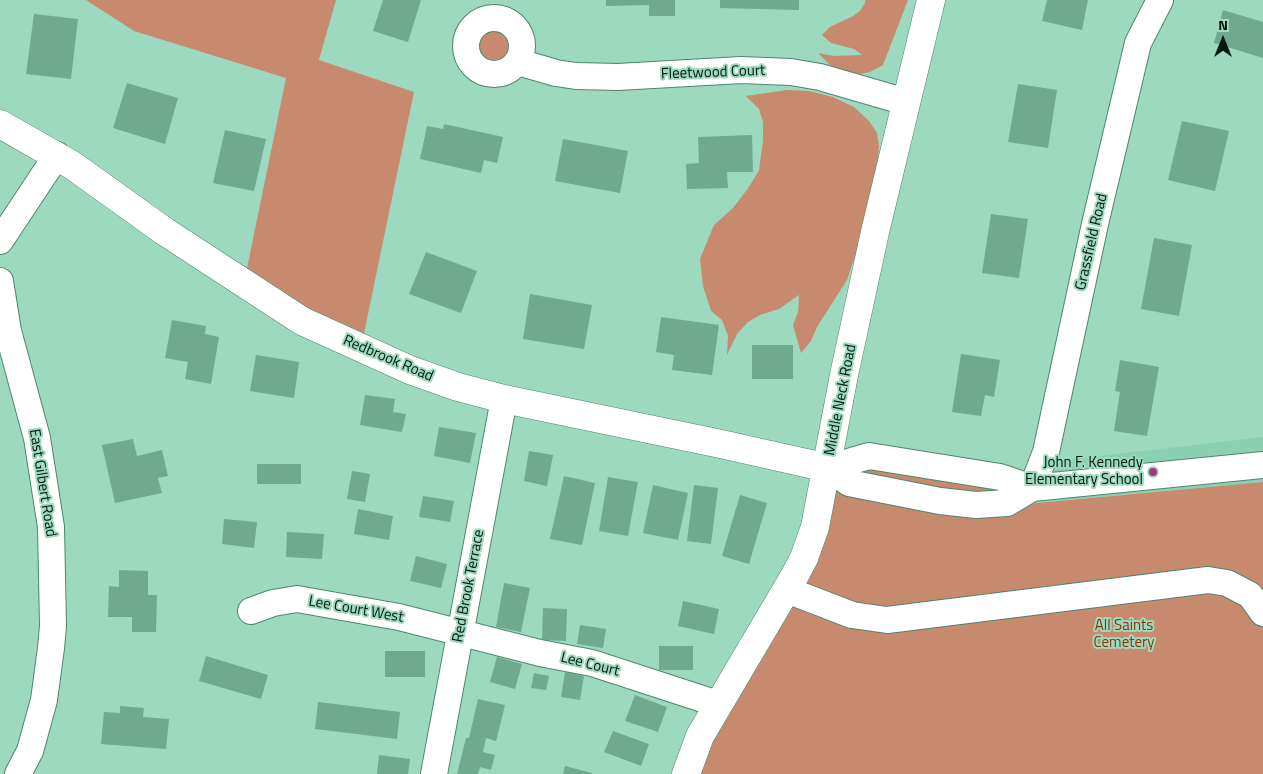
<!DOCTYPE html>
<style>
body{margin:0}
#map{position:relative;width:1263px;height:774px;overflow:hidden;background:#9dd9be;font-family:"Titillium Web",sans-serif}
canvas{display:block}
.north{position:absolute;left:1198px;top:15px;width:50px;height:50px;-webkit-text-stroke:4px #9dd9be;paint-order:stroke;rotate:0deg;font-size:14px;font-weight:700;line-height:20px;text-align:center;color:#01180f}
.north::after{content:'';display:block;margin:auto;width:18px;height:22px;background:#01180f;clip-path:polygon(50% 0,100% 100%,50% 72%,0 100%)}
</style>
<div id="map">
<canvas width="1263" height="774"></canvas>
<div class="north">N</div>
</div>
<script>
const context = document.querySelector('canvas').getContext('2d');
context.lineJoin = 'round';
function fill(path, color) {
  context.fillStyle = color;
  context.fill(path, 'evenodd');
}
function poly(rows) {
  const path = new Path2D();
  for (const r of rows) {
    if (r.length === 3) {
      path.moveTo(r[0] + r[2], r[1]);
      path.arc(r[0], r[1], r[2], 0, 2 * Math.PI);
      continue;
    }
    path.moveTo(r[0], r[1]);
    for (let i = 2; i < r.length; i += 2) path.lineTo(r[i], r[i + 1]);
  }
  return path;
}
function trace(path, color, width, dash) {
  context.strokeStyle = color;
  context.lineWidth = width;
  context.lineCap = dash ? 'butt' : 'round';
  context.setLineDash(dash || []);
  context.stroke(path);
}
function drawText(font, color, halo, rows, align = 'center') {
  context.font = font + ' "Titillium Web",sans-serif';
  context.lineWidth = 4;
  context.setLineDash([]);
  context.textBaseline = 'middle';
  context.strokeStyle = halo;
  context.fillStyle = color;
  for (const [text, x, y, turn = 0] of rows) {
    context.save();
    context.translate(x, y);
    context.rotate((+turn || 0) * Math.PI / 180);
    context.textAlign = isNaN(turn) ? turn : align;
    if (halo) context.strokeText(text, 0, 0);
    context.fillText(text, 0, 0);
    context.restore();
  }
}
fill(poly([
 [1263,437,1263,482,1009,505,1048,462]
]), '#8bd0b2');
fill(poly([
 [86,0,336,0,319,60,414,92,361,348,244,283,286,78,134,31],
 [865,0,908,0,883,65,870,72,859,74,842,72,832,67,818,53,834,56,862,55,854,49,831,43,822,35,830,27,853,16,860,11,865,3],
 [493,46,23],
 [787,90,809,91,833,97,854,107,869,121,877,133,879,146,876,186,857,250,847,280,817,327,811,341,801,353,793,325,798,312,799,295,779,309,760,315,748,322,737,334,727,355,728,336,722,320,711,311,703,286,700,259,714,225,733,208,749,187,759,170,763,141,763,122,759,109,746,96],
 [872,460,1025,489,1006,499,854,479],
 [827,470,983,508,1263,482,1263,774,689,774,789,591]
]), '#c88a6f');
fill(poly([
 [383,0,421,0,408,42,373,31],
 [606,0,675,0,675,16,649,16,649,5,606,6],
 [720,0,799,0,799,10,720,8],
 [1047,0,1088,0,1082,30,1042,21],
 [1223,10,1263,22,1263,58,1214,43],
 [34,14,78,19,71,79,26,74],
 [127,83,178,98,165,144,113,128],
 [1018,84,1057,90,1048,148,1008,142],
 [1182,121,1229,131,1215,191,1168,180],
 [444,124,503,137,497,163,484,160,481,173,420,159,427,126,443,129],
 [225,130,266,139,254,191,213,183],
 [752,135,753,172,727,172,728,188,687,189,686,164,699,163,698,137],
 [563,139,628,151,620,193,555,181],
 [991,214,1028,219,1019,278,982,273],
 [1154,238,1192,245,1179,316,1141,309],
 [426,252,477,271,461,313,409,294],
 [530,294,592,305,584,349,523,339],
 [661,317,719,325,712,375,672,370,674,355,656,352],
 [172,320,206,326,205,334,219,337,211,384,185,379,188,362,165,358],
 [752,345,793,345,793,379,752,379],
 [961,354,1000,360,994,397,985,395,981,416,952,412],
 [256,355,299,362,294,398,250,391],
 [1120,360,1159,367,1147,436,1114,431,1120,392,1115,391],
 [365,395,395,399,393,412,406,414,402,432,360,425],
 [439,427,476,433,470,463,434,456],
 [133,439,137,456,162,450,168,476,158,478,162,493,115,503,102,445],
 [529,451,553,455,547,486,524,481],
 [257,464,301,464,301,484,257,484],
 [352,471,370,474,365,502,347,499],
 [564,476,595,483,582,545,550,539],
 [608,477,638,482,628,536,599,531],
 [653,485,688,493,678,540,643,533],
 [694,485,718,488,711,544,687,541],
 [740,495,767,503,749,564,722,556],
 [423,496,454,501,450,522,419,517],
 [358,509,393,516,389,540,354,534],
 [224,519,257,522,254,548,222,544],
 [287,532,324,534,322,559,286,557],
 [416,556,447,564,441,588,410,581],
 [119,570,148,571,148,595,157,595,156,632,132,632,132,617,108,617,109,586,119,587],
 [504,583,530,588,521,632,496,627],
 [683,601,719,609,714,634,678,626],
 [543,608,567,609,566,641,542,640],
 [580,625,606,629,603,648,577,644],
 [659,646,693,646,693,670,659,670],
 [385,651,425,651,425,677,385,677],
 [206,656,268,675,261,699,199,681],
 [497,657,522,664,515,689,490,682],
 [565,672,584,676,580,700,561,697],
 [534,673,549,676,546,690,531,688],
 [635,695,667,707,658,732,625,721],
 [478,699,505,705,496,741,486,738,483,752,495,755,491,770,480,767,478,774,457,774,466,738,469,738],
 [318,702,400,712,397,739,315,729],
 [120,706,144,708,143,717,169,719,166,749,101,744,104,712,120,713],
 [613,731,649,744,641,766,604,752],
 [379,755,410,759,408,774,377,774],
 [565,766,592,773,592,774,563,774]
]), '#6faa90');
const minor = poly([
 [494,46,28],
 [518,62,556,73,576,76,618,77,741,70,791,72,820,77,906,102],
 [0,241,57,155],
 [0,281,8,331,37,438,51,527,53,626,51,648,44,700,30,751,18,774],
 [828,468,849,483,940,501,976,505,1007,503,1032,488,1046,452,1095,224,1138,43,1160,0],
 [828,468,869,456,1000,477,1032,488,1263,465],
 [787,590,852,615,887,620,1208,580,1227,583,1250,595,1263,613],
 [251,611,273,603,297,599,399,617,540,653,592,663,718,704],
 [434,774,504,399]
]);
const major = poly([
 [0,124,72,165,164,231,302,321,410,370,458,387,504,399,721,444,828,468],
 [686,774,700,736,795,575,804,558,815,527,844,375,875,232,931,0]
]);
trace(minor, '#4c876e', 28);
trace(major, '#4c876e', 29);
trace(minor, '#fff', 26);
trace(major, '#fff', 28);
for (const [x, y, r, color] of [
 [1153,472,5,"#ac3081"]
]) {
  const dot = new Path2D();
  dot.arc(x, y, r, 0, 2 * Math.PI);
  context.fillStyle = color;
  context.fill(dot);
  trace(dot, '#9dd9be', 2);
}
drawText('15px', '#01180f', '#9dd9be', [
 ["Fleetwood Court",713,73,-2],
 ["Grassfield Road",1092,242,-77],
 ["Redbrook Road",388,359,23],
 ["Middle Neck Road",841,400,-79],
 ["East Gilbert Road",42,483,81],
 ["Red Brook Terrace",469,586,-79],
 ["Lee Court West",356,610,10],
 ["Lee Court",590,665,14]
]);
drawText('15px', '#01180f', '#9dd9be', [
 ["John F. Kennedy",1143,463],
 ["Elementary School",1143,480]
], 'right');
drawText('15px', '#893500', '#9dd9be', [
 ["All Saints",1124,626],
 ["Cemetery",1124,643]
]);
</script>
